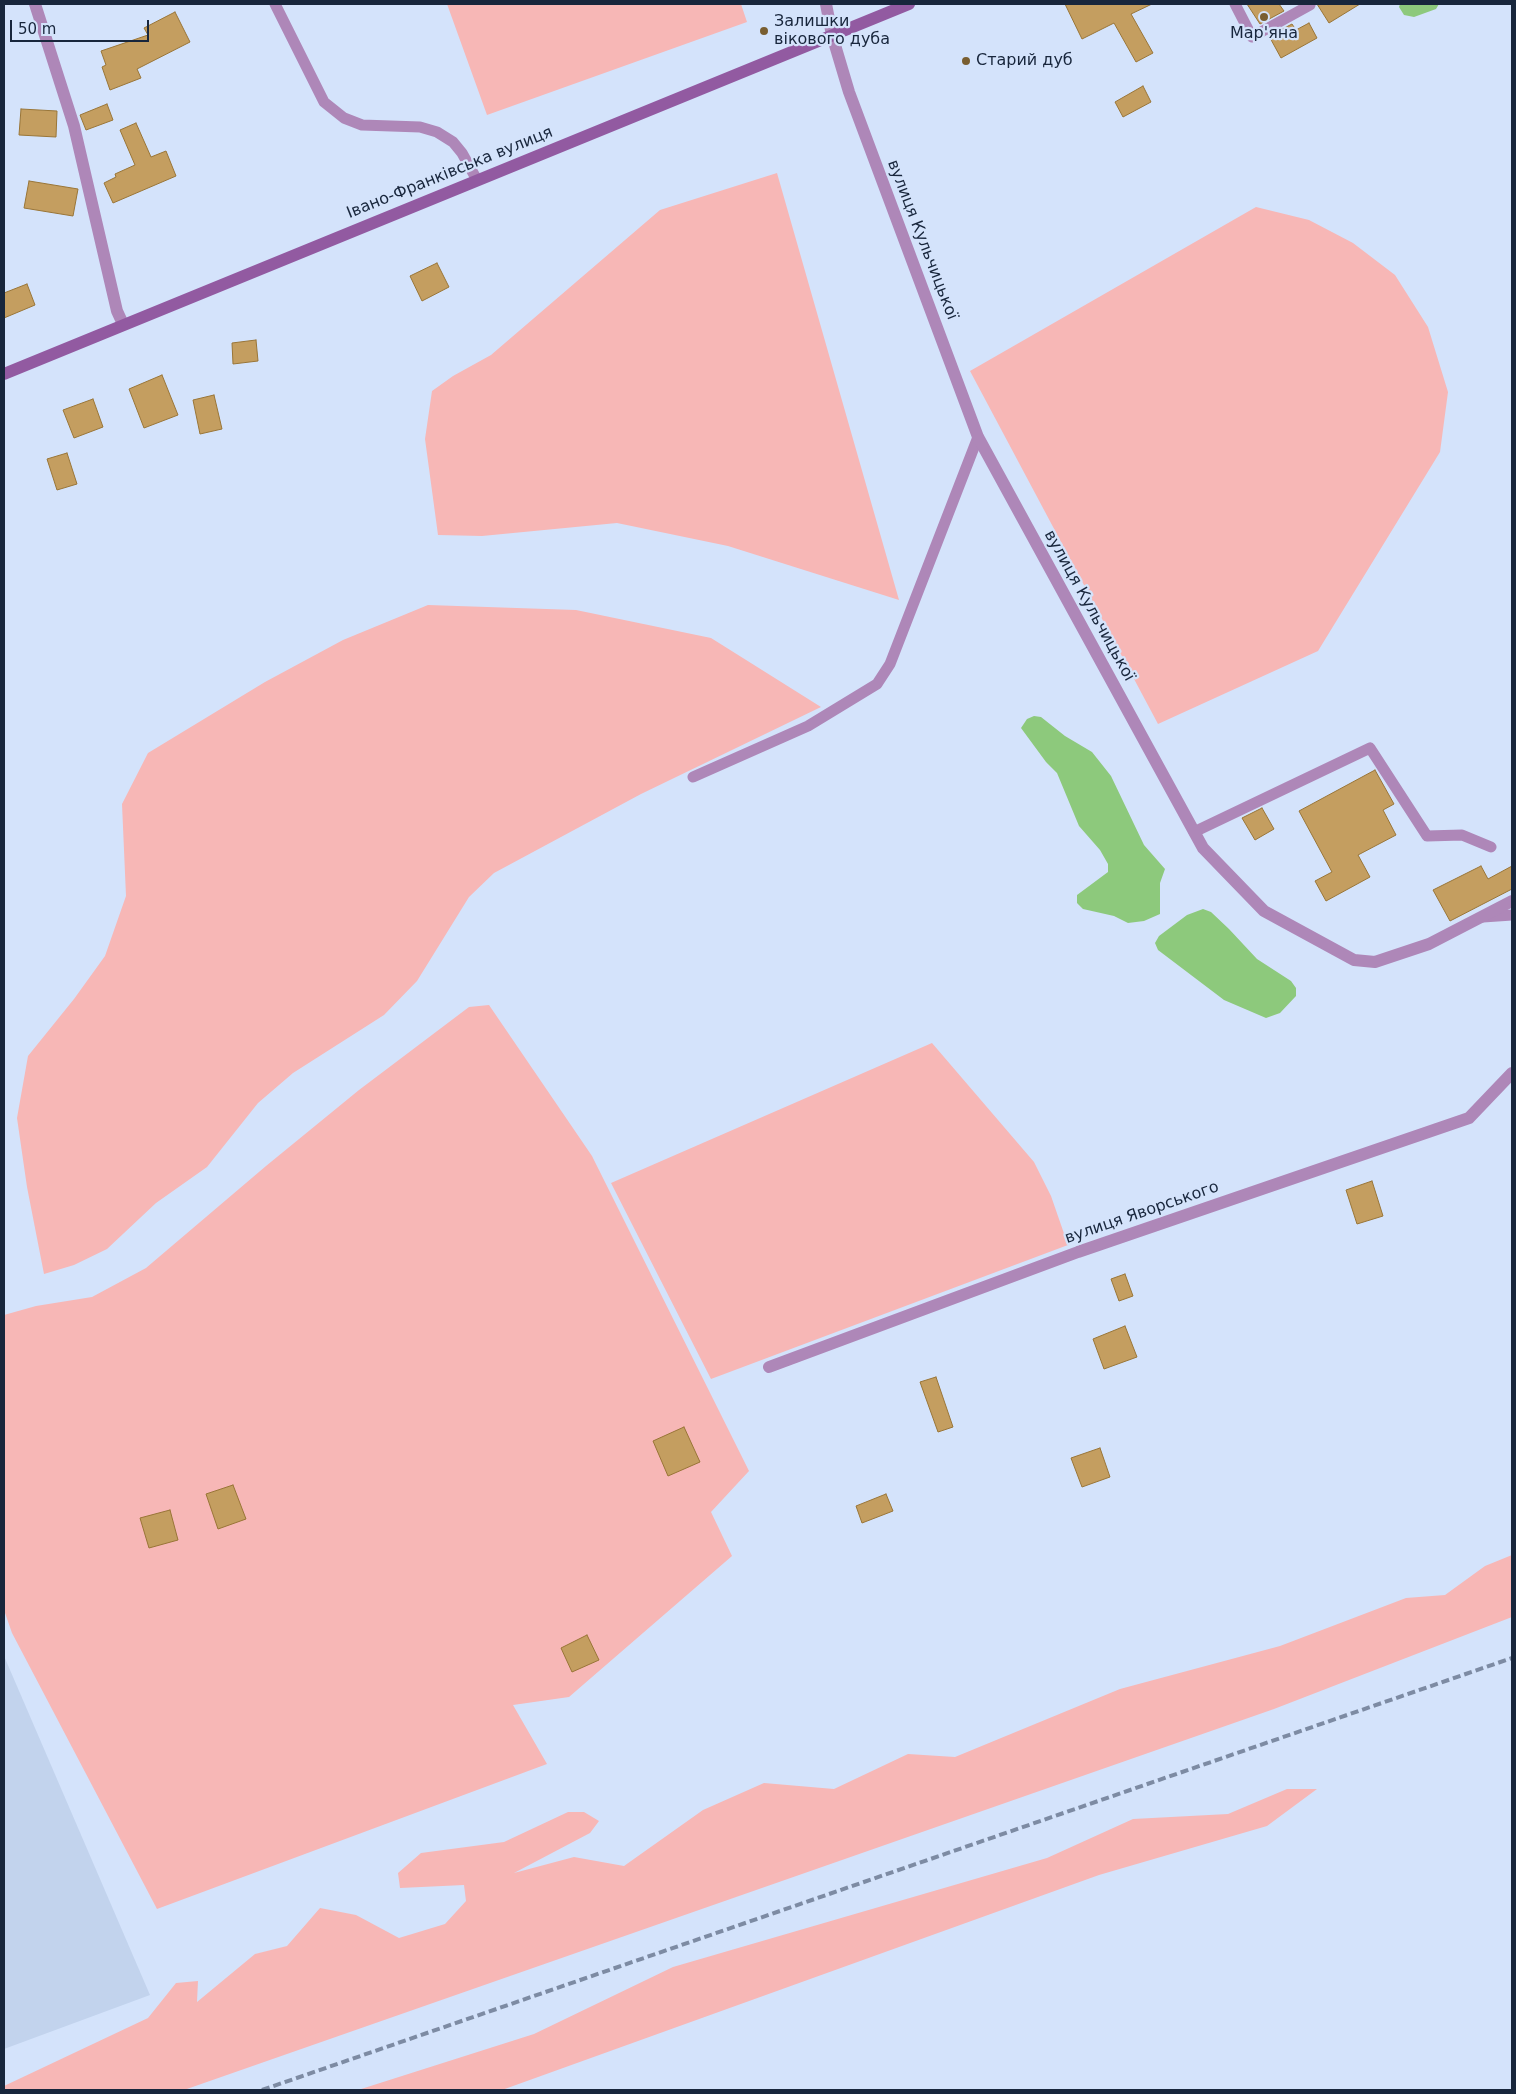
<!DOCTYPE html>
<meta charset="utf-8">
<style>
body{margin:0}
#map{position:relative;width:1516px;height:2094px;overflow:hidden;background:#d4e3fb;font-family:"DejaVu Sans",sans-serif}
canvas{display:block}
.frame{position:absolute;inset:0;border:5px solid #18263c;pointer-events:none}
.scale{position:absolute;left:10px;top:20px;width:139px;height:22px;box-sizing:border-box;border:2px solid #18263c;border-top:0;padding-left:6px;font-size:15px;line-height:18px;white-space:nowrap;color:#18263c;-webkit-text-stroke:4px #d4e3fb;paint-order:stroke}
</style>
<div id="map">
<canvas width="1516" height="2094"></canvas>
<div class="frame"></div>
<div class="scale">50 m</div>
</div>
<script>
const context = document.querySelector('canvas').getContext('2d');
context.lineJoin = 'round';
function fill(path, color) {
  context.fillStyle = color;
  context.fill(path, 'evenodd');
}
function poly(rows) {
  const path = new Path2D();
  for (const r of rows) {
    path.moveTo(r[0], r[1]);
    for (let i = 2; i < r.length; i += 2) path.lineTo(r[i], r[i + 1]);
  }
  return path;
}
function trace(path, color, width, dash) {
  context.strokeStyle = color;
  context.lineWidth = width;
  context.lineCap = dash ? 'butt' : 'round';
  context.setLineDash(dash || []);
  context.stroke(path);
}
function drawText(font, color, halo, rows, align = 'center') {
  context.font = font + ' "DejaVu Sans",sans-serif';
  context.lineWidth = 4.5;
  context.setLineDash([]);
  context.textBaseline = 'middle';
  context.strokeStyle = halo;
  context.fillStyle = color;
  for (const [text, x, y, turn = 0] of rows) {
    context.save();
    context.translate(x, y);
    context.rotate((+turn || 0) * Math.PI / 180);
    context.textAlign = isNaN(turn) ? turn : align;
    if (halo) context.strokeText(text, 0, 0);
    context.fillText(text, 0, 0);
    context.restore();
  }
}
fill(poly([
 [4,1656,150,1995,4,2049]
]), '#c2d3ed');
fill(poly([
 [447,4,741,4,747,22,487,115],
 [777,173,899,600,728,546,617,523,482,536,438,535,425,439,432,391,453,376,491,355,660,210],
 [1256,207,1309,220,1353,243,1395,275,1428,327,1448,392,1440,452,1318,651,1158,724,970,371],
 [428,605,576,610,711,638,821,707,641,794,494,873,469,897,417,981,384,1015,293,1073,258,1103,207,1167,156,1203,107,1249,74,1265,44,1274,27,1187,17,1118,28,1056,74,999,105,956,126,896,122,804,148,753,265,682,343,640],
 [489,1005,592,1156,749,1471,711,1512,732,1556,569,1697,513,1705,547,1764,157,1909,12,1633,4,1610,4,1315,36,1306,92,1297,146,1268,266,1166,359,1090,469,1007],
 [932,1043,1034,1162,1051,1196,1068,1245,711,1379,611,1183],
 [1512,1555,1512,1617,1274,1709,184,2090,4,2090,4,2086,148,2018,176,1983,198,1981,197,2002,255,1954,287,1946,320,1908,356,1915,399,1938,445,1924,466,1901,464,1885,400,1888,398,1873,421,1853,504,1842,568,1812,584,1812,599,1821,590,1833,514,1873,574,1857,624,1866,703,1810,764,1783,834,1789,908,1754,955,1757,1120,1689,1280,1646,1406,1598,1445,1595,1485,1566],
 [1287,1789,1317,1789,1267,1826,1099,1875,502,2090,358,2090,534,2034,673,1967,1047,1858,1133,1819,1228,1814]
]), '#f7b7b6');
fill(poly([
 [1400,4,1439,4,1436,9,1414,17,1404,15,1399,7],
 [1034,716,1041,717,1065,736,1092,752,1111,776,1144,845,1165,869,1160,883,1160,914,1144,921,1128,923,1114,916,1083,909,1077,903,1077,895,1108,872,1108,864,1100,850,1079,826,1057,773,1046,762,1021,728,1027,719],
 [1203,909,1211,912,1229,929,1257,959,1291,981,1296,988,1296,996,1280,1013,1266,1018,1224,1000,1158,950,1155,943,1159,936,1187,915]
]), '#8dc97c');
const building = poly([
 [1065,4,1152,4,1131,14,1153,53,1136,62,1114,23,1082,39,1065,4],
 [1247,4,1279,4,1284,11,1260,24,1247,4],
 [1317,4,1360,4,1329,23,1317,4],
 [175,12,190,42,137,69,141,78,110,90,102,67,106,65,101,51,148,35,144,28,175,12],
 [1309,23,1317,38,1281,58,1269,36,1292,24,1296,30,1309,23],
 [1143,86,1151,102,1123,117,1115,102,1143,86],
 [107,104,113,120,86,130,80,115,107,104],
 [21,109,57,111,56,137,19,135,21,109],
 [136,123,151,157,166,151,176,176,113,203,104,183,116,177,115,174,135,165,120,130,136,123],
 [29,181,78,189,73,216,24,208,29,181],
 [437,263,449,287,422,301,410,276,437,263],
 [27,284,35,305,4,318,4,293,27,284],
 [256,340,258,361,233,364,232,343,256,340],
 [162,375,178,415,144,428,129,389,162,375],
 [214,395,222,429,200,434,193,400,214,395],
 [93,399,103,427,74,438,63,410,93,399],
 [67,453,77,484,57,490,47,459,67,453],
 [1375,770,1394,804,1383,810,1396,835,1358,855,1370,877,1326,901,1315,881,1332,872,1299,811,1375,770],
 [1262,808,1274,829,1255,840,1242,818,1262,808],
 [1481,866,1488,879,1512,866,1512,889,1450,921,1433,890,1481,866],
 [1372,1181,1383,1216,1357,1224,1346,1190,1372,1181],
 [1125,1274,1133,1296,1119,1301,1111,1279,1125,1274],
 [1125,1326,1137,1357,1104,1369,1093,1339,1125,1326],
 [936,1377,953,1427,938,1432,920,1382,936,1377],
 [684,1427,700,1462,668,1476,653,1441,684,1427],
 [1100,1448,1110,1477,1082,1487,1071,1458,1100,1448],
 [233,1485,246,1519,218,1529,206,1494,233,1485],
 [886,1494,893,1511,862,1523,856,1506,886,1494],
 [170,1510,178,1540,149,1548,140,1518,170,1510],
 [587,1635,599,1660,572,1672,561,1648,587,1635]
]);
fill(building, '#c49e60');
trace(building, '#997537', 1);
trace(poly([
 [275,4,324,102,344,118,362,125,420,127,437,132,453,142,462,153,477,180],
 [1235,4,1252,37,1310,5],
 [693,777,808,726,877,684,890,664,978,437],
 [1194,832,1370,748,1427,836,1462,835,1491,847],
 [1483,917,1512,915]
]), '#ae87b8', 11);
trace(poly([
 [35,4,74,126,117,311,123,324],
 [826,4,832,35,849,92,978,437,1203,848,1264,911,1354,960,1375,962,1429,944,1512,901],
 [769,1367,1078,1252,1469,1118,1512,1073]
]), '#ae87b8', 12);
trace(poly([
 [4,374,909,4]
]), '#925aa1', 12);
trace(poly([
 [262,2090,1512,1658]
]), '#7d8ba3', 4, [8, 4]);
for (const [x, y, r, color] of [
 [1264,17,5,"#795e30"],
 [764,31,5,"#795e30"],
 [966,61,5,"#795e30"]
]) {
  const dot = new Path2D();
  dot.arc(x, y, r, 0, 2 * Math.PI);
  context.fillStyle = color;
  context.fill(dot);
  trace(dot, '#d4e3fb', 2);
}
drawText('16px', '#18263c', '#d4e3fb', [
 ["Залишки",774,22],
 ["вікового дуба",774,40],
 ["Мар'яна",1264,34,"center"],
 ["Старий дуб",976,61]
], 'left');
drawText('16px', '#18263c', '#d4e3fb', [
 ["Івано-Франківська вулиця",450,173,-22],
 ["вулиця Кульчицької",922,240,69],
 ["вулиця Кульчицької",1089,606,61],
 ["вулиця Яворського",1142,1213,-19]
]);
</script>
